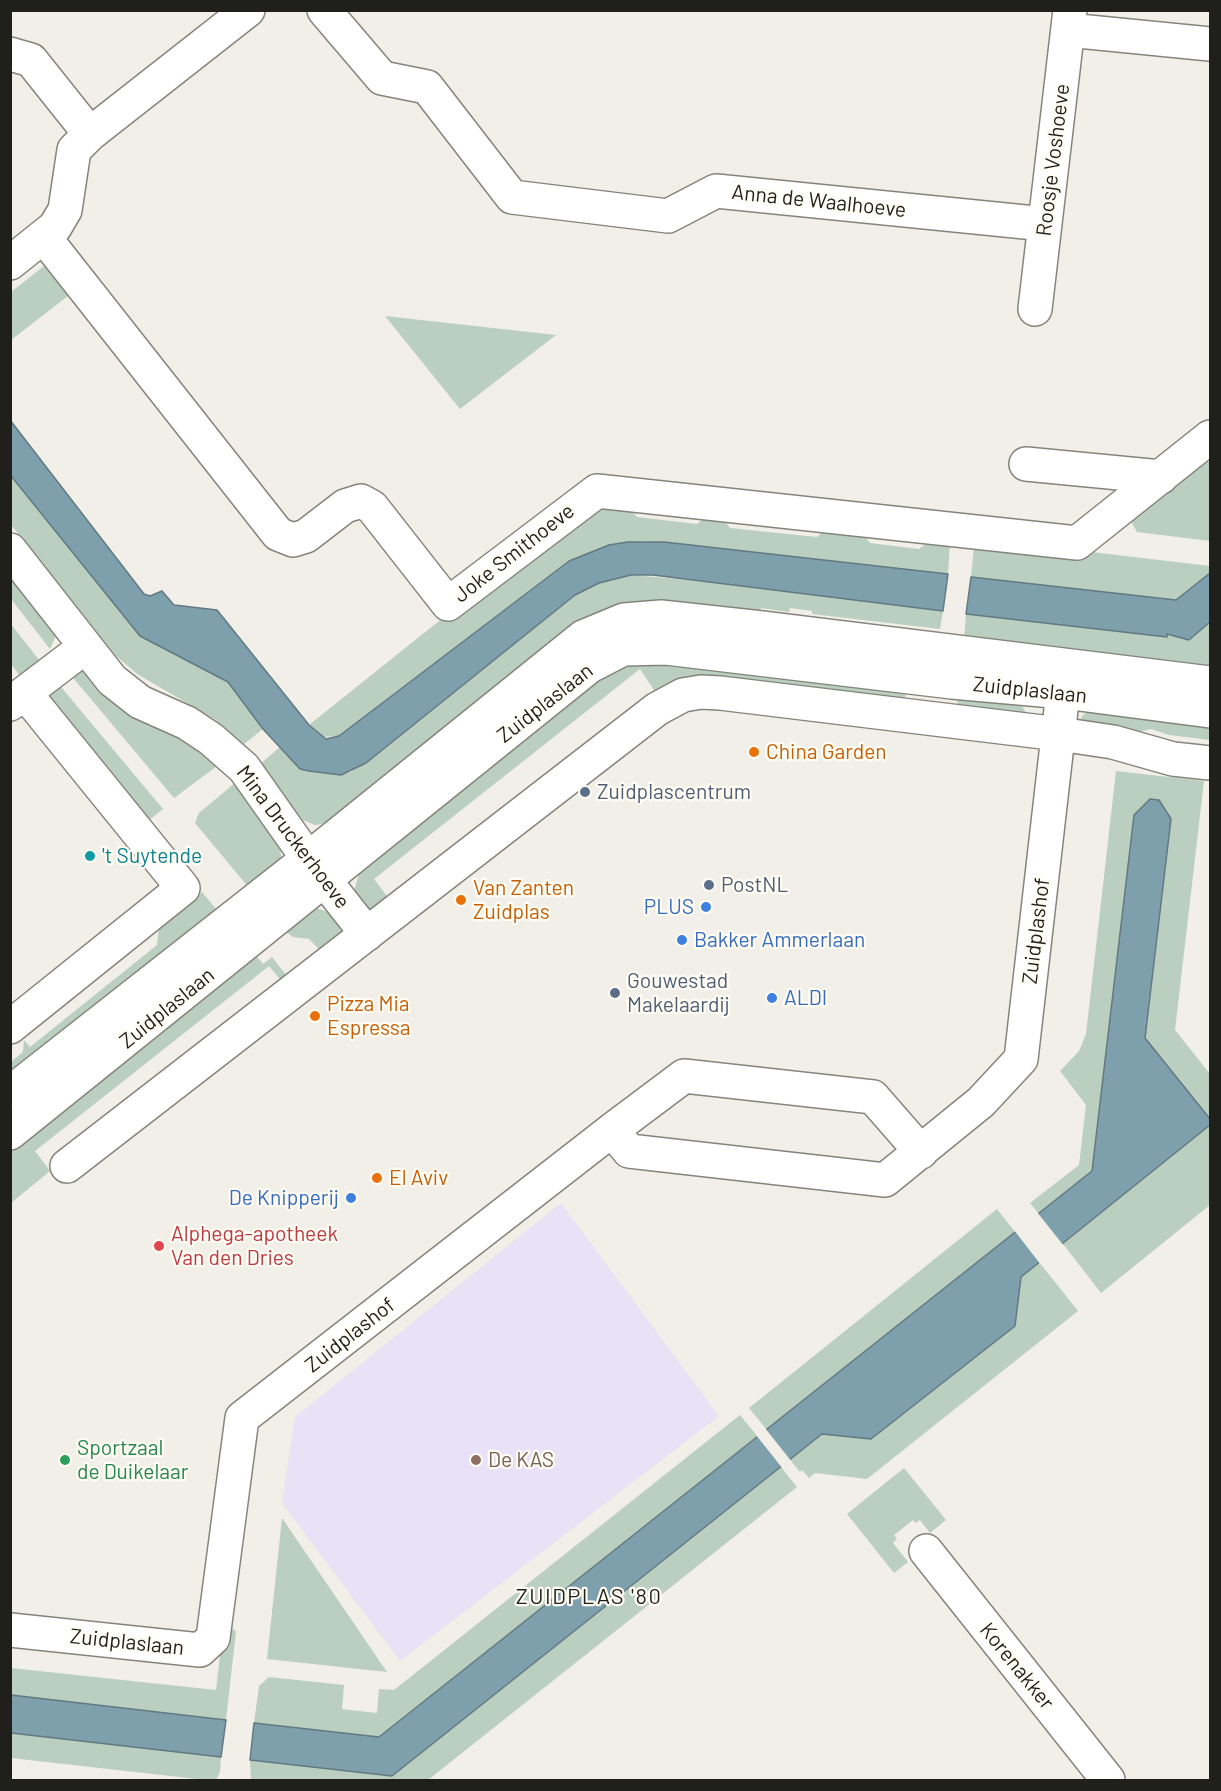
<!DOCTYPE html>
<style>
body{margin:0}
#map{position:relative;width:1221px;height:1791px;overflow:hidden;background:#f1efe7;font-family:Barlow,sans-serif}
canvas{display:block}
.frame{position:absolute;inset:0;border:12px solid #1f1f1c;pointer-events:none}
</style>
<div id="map">
<canvas width="1221" height="1791"></canvas>
<div class="frame"></div>
</div>
<script>
const context = document.querySelector('canvas').getContext('2d');
context.lineJoin = 'round';
function fill(path, color) {
  context.fillStyle = color;
  context.fill(path, 'evenodd');
}
function poly(rows) {
  const path = new Path2D();
  for (const r of rows) {
    path.moveTo(r[0], r[1]);
    for (let i = 2; i < r.length; i += 2) path.lineTo(r[i], r[i + 1]);
  }
  return path;
}
function trace(path, color, width, dash) {
  context.strokeStyle = color;
  context.lineWidth = width;
  context.lineCap = dash ? 'butt' : 'round';
  context.setLineDash(dash || []);
  context.stroke(path);
}
function drawText(font, color, halo, rows, align = 'center') {
  context.font = font + ' Barlow,sans-serif';
  context.lineWidth = 4.5;
  context.setLineDash([]);
  context.textBaseline = 'middle';
  context.strokeStyle = halo;
  context.fillStyle = color;
  for (const [text, x, y, turn = 0] of rows) {
    context.save();
    context.translate(x, y);
    context.rotate((+turn || 0) * Math.PI / 180);
    context.textAlign = isNaN(turn) ? turn : align;
    if (halo) context.strokeText(text, 0, 0);
    context.fillText(text, 0, 0);
    context.restore();
  }
}
fill(poly([
 [561,1203,719,1416,400,1661,282,1503,295,1417]
]), '#e9e1f6');
fill(poly([
 [44,266,68,296,11,340,11,292],
 [385,316,556,335,460,409],
 [1202,452,1210,464,1210,541,1137,532,1126,513],
 [10,476,140,636,228,682,263,729,243,745,216,720,137,674,115,655,11,525],
 [626,504,637,517,697,524,709,514,720,515,730,528,817,537,827,528,861,532,870,543,919,549,931,540,950,542,948,574,645,541,569,560,339,736,322,737,309,725,444,617,586,510],
 [974,547,1058,548,1210,566,1210,573,1176,600,971,577],
 [10,570,57,633,50,649,11,599],
 [631,575,750,585,943,611,940,629,812,614,812,611,790,608,789,612,761,608,759,618,677,609,337,822,315,825,303,820,259,765,280,747,300,769,348,773,366,763,575,595,599,583],
 [966,614,1166,637,1167,634,1188,640,1210,622,1210,671,964,641],
 [10,623,40,661,20,676,11,664],
 [635,660,906,691,904,704,658,696,640,669,374,879,390,900,375,910,364,909,355,898,355,887,360,871,600,675],
 [75,671,92,672,221,763,174,798,69,673],
 [56,681,163,809,147,822,44,690],
 [959,689,1015,696,1029,717,957,709],
 [1090,710,1210,719,1210,740,1169,735,1151,729,1135,733,1079,724,1082,716],
 [1116,771,1204,781,1175,1030,1210,1074,1210,1119,1145,1038,1171,819,1134,815,1092,1171,1039,1214,1030,1203,1079,1165,1086,1105,1060,1071,1079,1051,1086,1034],
 [236,782,280,841,281,857,277,867,250,889,195,823,199,813],
 [202,892,221,915,11,1082,11,1062,23,1052,24,1040,30,1047,157,945,159,927],
 [316,908,331,913,341,923,341,934,323,953,309,939,293,937,281,928],
 [252,951,263,964,272,957,290,980,284,984,269,966,35,1151,50,1171,11,1203,10,1147],
 [1210,1125,1210,1205,1101,1293,1063,1244],
 [997,1209,1016,1233,767,1430,749,1408],
 [1039,1262,1078,1311,867,1479,815,1473,809,1478,802,1470,800,1472,790,1460,822,1434,871,1439,1015,1326,1021,1277],
 [740,1415,758,1437,379,1737,254,1723,259,1686,269,1677,344,1685,342,1709,377,1713,379,1689,394,1690],
 [781,1467,797,1487,428,1780,251,1780,250,1760,392,1776],
 [904,1468,946,1520,930,1533,920,1520,916,1523,913,1520,894,1535,897,1539,893,1543,908,1562,894,1573,847,1514],
 [282,1518,387,1672,267,1659],
 [228,1626,236,1631,226,1720,11,1695,11,1668,216,1690,223,1630],
 [11,1733,221,1757,220,1772,216,1780,206,1780,11,1758]
]), '#bacfc0');
const water = poly([
 [10,420,144,594,150,596,162,591,174,605,217,610,309,725,326,739,339,736,569,561,609,545,628,542,664,542,948,574,943,611,653,575,631,575,599,583,575,595,366,763,341,775,309,771,300,769,263,729,228,682,140,636,11,476,10,420],
 [1210,573,1210,622,1189,640,1167,634,1167,637,966,614,971,577,1176,600,1210,573],
 [1150,799,1159,800,1171,819,1145,1038,1210,1119,1210,1125,1021,1277,1015,1326,871,1439,822,1434,392,1776,250,1760,254,1723,379,1737,1092,1171,1134,815,1150,799],
 [11,1695,226,1720,221,1757,11,1733,11,1695]
]);
fill(water, '#7e9fac');
trace(water, '#627981', 1.5);
fill(poly([
 [1037,1212,1064,1246,1041,1265,1014,1230],
 [765,1428,792,1462,783,1469,756,1435]
]), '#f1efe7');
const minor = poly([
 [324,10,382,78,427,87,512,197,668,216,716,191,1045,224],
 [1068,30,1210,44],
 [10,54,31,60,90,134],
 [44,237,278,534,293,540,306,536,345,506,361,501,372,507,448,604,597,491,1077,543,1210,437],
 [10,263,55,227,65,210,74,150,90,134,248,10],
 [1035,309,1070,10],
 [1026,464,1161,477],
 [10,550,112,680,140,702,187,723,211,739,244,768,311,863,367,934],
 [10,704,85,647],
 [10,1027,183,888,25,693],
 [10,1093,309,858,583,637,624,620,661,617,762,628,1210,683],
 [612,1130,684,1076,873,1097,921,1152],
 [10,1133,590,666,623,649,666,648,952,682,1064,692,1210,711],
 [67,1166,657,709,683,695,701,692,720,693,1059,734,1113,742,1173,759,1210,763],
 [926,1551,1108,1780],
 [10,1630,200,1650,213,1638,242,1418,612,1130,629,1151,885,1180,981,1102,1021,1059,1066,666]
]);
trace(minor, '#85847c', 36);
trace(minor, '#fff', 33);
for (const [x, y, r, color] of [
 [754,752,6,"#e8710a"],
 [585,792,6,"#5c6f8a"],
 [90,856,6,"#0f9aa8"],
 [709,885,6,"#5c6f8a"],
 [461,900,6,"#e8710a"],
 [706,907,6,"#3f7fe0"],
 [682,940,6,"#3f7fe0"],
 [615,993,6,"#5c6f8a"],
 [772,998,6,"#3f7fe0"],
 [315,1016,6,"#e8710a"],
 [377,1178,6,"#e8710a"],
 [351,1198,6,"#3f7fe0"],
 [159,1246,6,"#e0444e"],
 [65,1460,6,"#2e9e5b"],
 [476,1460,6,"#8d6e63"]
]) {
  const dot = new Path2D();
  dot.arc(x, y, r, 0, 2 * Math.PI);
  context.fillStyle = color;
  context.fill(dot);
  trace(dot, '#fffdf4', 2);
}
drawText('21px', '#1f1f1c', '#fffdf4', [
 ["Roosje Voshoeve",1053,160,-83],
 ["Anna de Waalhoeve",819,201,6],
 ["Joke Smithoeve",514,553,-38],
 ["Zuidplaslaan",1030,690,6],
 ["Zuidplaslaan",545,703,-38],
 ["Mina Druckerhoeve",293,837,53],
 ["Zuidplashof",1036,931,-83],
 ["Zuidplaslaan",167,1008,-39],
 ["Zuidplashof",350,1335,-38],
 ["Zuidplaslaan",127,1642,6],
 ["Korenakker",1017,1666,51]
]);
drawText('21px', '#c56008', '#fffdf4', [
 ["China Garden",766,752],
 ["Van Zanten",473,888],
 ["Zuidplas",473,912],
 ["Pizza Mia",327,1004],
 ["Espressa",327,1028],
 ["El Aviv",389,1178]
], 'left');
drawText('21px', '#4e5e75', '#fffdf4', [
 ["Zuidplascentrum",597,792],
 ["PostNL",721,885],
 ["Gouwestad",627,981],
 ["Makelaardij",627,1005]
], 'left');
drawText('21px', '#0d838f', '#fffdf4', [
 ["'t Suytende",102,856]
], 'left');
drawText('21px', '#366cbe', '#fffdf4', [
 ["PLUS",694,907],
 ["Bakker Ammerlaan",694,940,"left"],
 ["ALDI",784,998,"left"],
 ["De Knipperij",339,1198]
], 'right');
drawText('21px', '#be3a42', '#fffdf4', [
 ["Alphega-apotheek",171,1234],
 ["Van den Dries",171,1258]
], 'left');
drawText('21px', '#27864d', '#fffdf4', [
 ["Sportzaal",77,1448],
 ["de Duikelaar",77,1472]
], 'left');
drawText('21px', '#785e54', '#fffdf4', [
 ["De KAS",488,1460]
], 'left');
context.letterSpacing = '1.5px';
drawText('22px', '#1f1f1c', '#fffdf4', [
 ["ZUIDPLAS '80",589,1597]
]);
context.letterSpacing = '0px';
</script>
